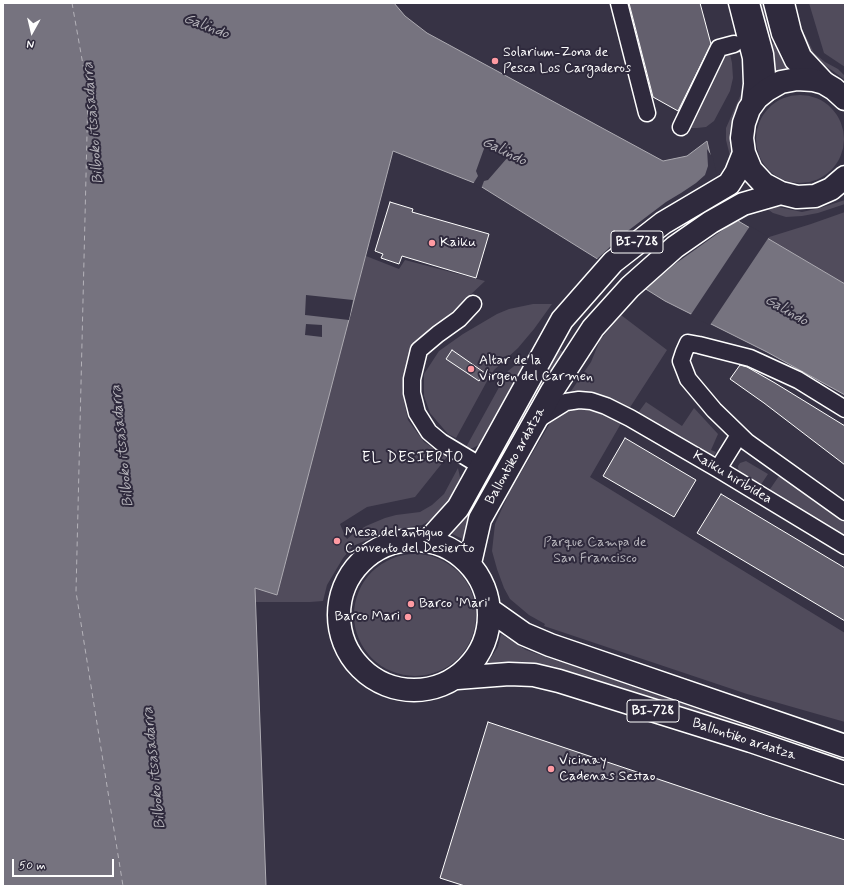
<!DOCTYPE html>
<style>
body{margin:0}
#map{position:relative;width:848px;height:889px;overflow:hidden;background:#373345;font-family:Mynerve,sans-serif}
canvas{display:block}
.frame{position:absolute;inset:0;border:4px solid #fff;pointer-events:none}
.north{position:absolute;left:12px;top:12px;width:40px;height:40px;-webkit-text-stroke:3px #2f2a3d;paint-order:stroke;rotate:188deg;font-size:11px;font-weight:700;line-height:16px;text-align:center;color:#fff}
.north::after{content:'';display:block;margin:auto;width:14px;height:18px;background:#fff;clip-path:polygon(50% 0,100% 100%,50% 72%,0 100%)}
.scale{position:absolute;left:12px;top:859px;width:102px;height:18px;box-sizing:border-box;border:2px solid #fff;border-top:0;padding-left:5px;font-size:12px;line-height:14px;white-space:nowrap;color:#fff;-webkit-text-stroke:3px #2f2a3d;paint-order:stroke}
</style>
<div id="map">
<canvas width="848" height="889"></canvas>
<div class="frame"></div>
<div class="north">N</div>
<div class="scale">50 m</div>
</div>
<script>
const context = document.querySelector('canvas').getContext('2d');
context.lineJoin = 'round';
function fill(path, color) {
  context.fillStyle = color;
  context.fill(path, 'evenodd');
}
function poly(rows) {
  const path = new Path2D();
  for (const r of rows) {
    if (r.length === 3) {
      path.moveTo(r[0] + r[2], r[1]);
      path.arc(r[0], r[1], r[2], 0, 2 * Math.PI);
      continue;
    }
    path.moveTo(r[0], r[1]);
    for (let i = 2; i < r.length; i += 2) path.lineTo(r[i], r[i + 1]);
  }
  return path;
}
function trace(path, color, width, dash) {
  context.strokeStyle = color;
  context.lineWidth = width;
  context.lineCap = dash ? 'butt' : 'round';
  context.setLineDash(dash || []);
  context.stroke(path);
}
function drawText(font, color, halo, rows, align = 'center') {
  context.font = font + ' Mynerve,sans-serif';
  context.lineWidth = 4;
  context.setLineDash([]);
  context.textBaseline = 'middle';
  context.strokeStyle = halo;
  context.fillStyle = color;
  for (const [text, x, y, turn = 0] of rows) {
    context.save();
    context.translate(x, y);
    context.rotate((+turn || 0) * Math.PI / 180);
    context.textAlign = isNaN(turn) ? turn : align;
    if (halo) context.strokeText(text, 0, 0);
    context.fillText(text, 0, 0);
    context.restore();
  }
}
fill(poly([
 [760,3,766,3,772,30,767,31],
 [809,3,845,3,845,67,824,53],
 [805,35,814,53,825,62,838,69,845,76,845,80,833,71,822,64,813,56,806,46,802,36],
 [776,43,781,57,789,69,774,73,770,44],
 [744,52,747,64,746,83,745,91,735,111,732,124,730,132,730,145,731,151,730,156,726,140,726,128,741,94,745,73,742,57],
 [727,54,730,54,732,63,733,78,730,91,714,121,706,127,697,128,690,128,686,125],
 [800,139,44],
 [845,200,845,204,818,213,802,216,786,217,773,213,763,206,769,205,802,212,820,208],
 [845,212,845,284,766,238,811,224],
 [366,256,399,269,405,260,485,281,410,352,402,391,408,420,424,442,447,457,415,497,367,507,340,524,345,536,347,539,353,534,366,526,385,518,396,515,420,512,432,505,444,494,458,468,461,482,448,506,436,517,422,525,390,530,353,546,343,558,327,585,323,601,310,602,255,602,255,588,277,594,353,300],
 [533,304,552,304,534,329,518,348,494,370,486,383,456,438,448,434,430,413,424,396,424,374,439,351,463,334,497,314,509,309],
 [621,315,667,350,627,412,569,394,591,362,600,340],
 [558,349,565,353,527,413,482,495,467,541,446,531],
 [529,354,531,360,484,442,473,448,465,449,508,371],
 [646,402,682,426,694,408,718,434,711,450,716,452,714,455,711,458,635,417],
 [580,406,623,420,590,477,845,633,845,722,747,694,544,626,545,624,529,615,510,599,504,588,497,569,492,551,495,524,509,493,553,418,568,407],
 [746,461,768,474,758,489,739,477,738,466,740,463],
 [779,476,845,520,845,541,766,495],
 [415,615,61],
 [501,634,526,650,546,657,845,757,845,765,548,667,521,663,503,663,485,666,492,656,498,647]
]), '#514c5c');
const water = poly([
 [3,3,394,3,405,16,427,33,663,161,687,156,707,141,723,212,845,284,845,395,767,352,665,301,477,184,393,151,277,595,255,588,266,886,3,886,3,3]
]);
fill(water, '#76737f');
trace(water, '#adabb2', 1);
fill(poly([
 [489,139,510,151,508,157,488,180,484,181,481,189,473,184,478,176,476,171,485,146],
 [707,149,713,158,724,211,741,220,730,225,717,234,675,264,645,290,596,260,625,233,666,202,681,193,696,183,705,175,708,166],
 [750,226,769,237,710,325,690,316],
 [306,295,353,300,349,320,305,315],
 [306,324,322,325,322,337,305,335]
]), '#373345');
trace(poly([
 [72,3,88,93,76,592,123,886]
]), '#b4b2b9', 1, [5, 4]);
const building = poly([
 [629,3,700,3,711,44,678,111,653,97,629,3],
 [390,202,413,209,412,212,489,234,476,278,402,256,399,264,381,258,383,254,375,251,390,202],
 [452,350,485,373,479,381,446,359,452,350],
 [740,365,747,367,775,383,845,426,845,465,764,403,730,379,740,365],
 [625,438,696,480,674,517,603,476,625,438],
 [721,494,845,568,845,621,697,533,721,494],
 [488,722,768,816,845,840,845,886,465,886,440,878,488,722]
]);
fill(building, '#635f6d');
trace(building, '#fff', 1);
const street = poly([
 [619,3,647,113],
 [737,3,751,58,752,84,749,109],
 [751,3,765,54,767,75,767,90],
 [772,3,780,34,793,61,803,71],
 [786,3,793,32,803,56,830,85],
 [681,127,719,48,734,44],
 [473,304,459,319,438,334,419,350,412,379,412,393,417,413,429,432,441,442,481,466],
 [845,409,798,380,750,358,699,345,688,343,684,352,681,361,688,379,714,410,747,442,845,512],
 [537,420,566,402,579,400,591,401,606,406,630,418,718,469,845,546],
 [718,469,739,435]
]);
const primary = poly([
 [845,99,834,89,824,83,813,80,797,79,781,82,767,90,757,98,749,109,744,123,742,138,744,153,751,170,764,184,781,193,797,197,815,196,831,189,845,177],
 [414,615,75],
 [429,540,458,508,562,320,613,262,663,223,729,184,736,173,744,153],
 [470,563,480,519,552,391,593,328,630,287,675,247,711,222,743,204,781,193],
 [490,610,524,634,550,645,845,746],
 [457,678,509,674,534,675,559,681,751,741,845,773]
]);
trace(street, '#fff', 19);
trace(primary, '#fff', 25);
trace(street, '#2f2a3d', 16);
trace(primary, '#2f2a3d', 22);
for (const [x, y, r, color] of [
 [495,61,4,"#ff9aa2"],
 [432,243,4,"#ff9aa2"],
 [471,369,4,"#ff9aa2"],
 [337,541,4,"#ff9aa2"],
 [411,604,4,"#ff9aa2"],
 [408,617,4,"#ff9aa2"],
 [551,769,4,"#ff9aa2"]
]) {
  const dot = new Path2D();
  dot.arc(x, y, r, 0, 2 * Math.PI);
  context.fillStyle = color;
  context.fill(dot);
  trace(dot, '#2f2a3d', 1.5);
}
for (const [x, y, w] of [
 [637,242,52],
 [653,711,52]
]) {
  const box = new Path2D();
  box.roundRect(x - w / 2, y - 11, w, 22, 3);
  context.fillStyle = '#2f2a3d';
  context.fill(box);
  trace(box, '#fff', 1);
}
drawText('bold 13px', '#fff', null, [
 ["BI-728",637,242],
 ["BI-728",653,711]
]);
drawText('14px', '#fff', '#2f2a3d', [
 ["Solarium-Zona de",503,53],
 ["Pesca Los Cargaderos",503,69],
 ["Kaiku",440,243],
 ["Altar de la",479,361],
 ["Virgen del Carmen",479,377],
 ["Mesa del antiguo",345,533],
 ["Convento del Desierto",345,549],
 ["Barco 'Mari'",419,604],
 ["Barco Mari",400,617,"right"],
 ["Vicinay",559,761],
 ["Cadenas Sestao",559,777]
], 'left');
drawText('14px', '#fff', '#2f2a3d', [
 ["Ballontiko ardatza",516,456,-61],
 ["Kaiku hiribidea",732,478,31],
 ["Ballontiko ardatza",744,740,18]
]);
drawText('14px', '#b9b7be', '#2f2a3d', [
 ["Parque Campa de",595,543],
 ["San Francisco",595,559]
]);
drawText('italic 15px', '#b4b2b9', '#2f2a3d', [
 ["Galindo",206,27,21],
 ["Bilboko itsasadarra",94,123,-95],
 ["Galindo",504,152,26],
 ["Galindo",786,311,30],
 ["Bilboko itsasadarra",123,446,-96],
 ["Bilboko itsasadarra",155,768,-96]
]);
context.letterSpacing = '1px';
drawText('15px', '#fff', '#2f2a3d', [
 ["EL DESIERTO",413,459]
]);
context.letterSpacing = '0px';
</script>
